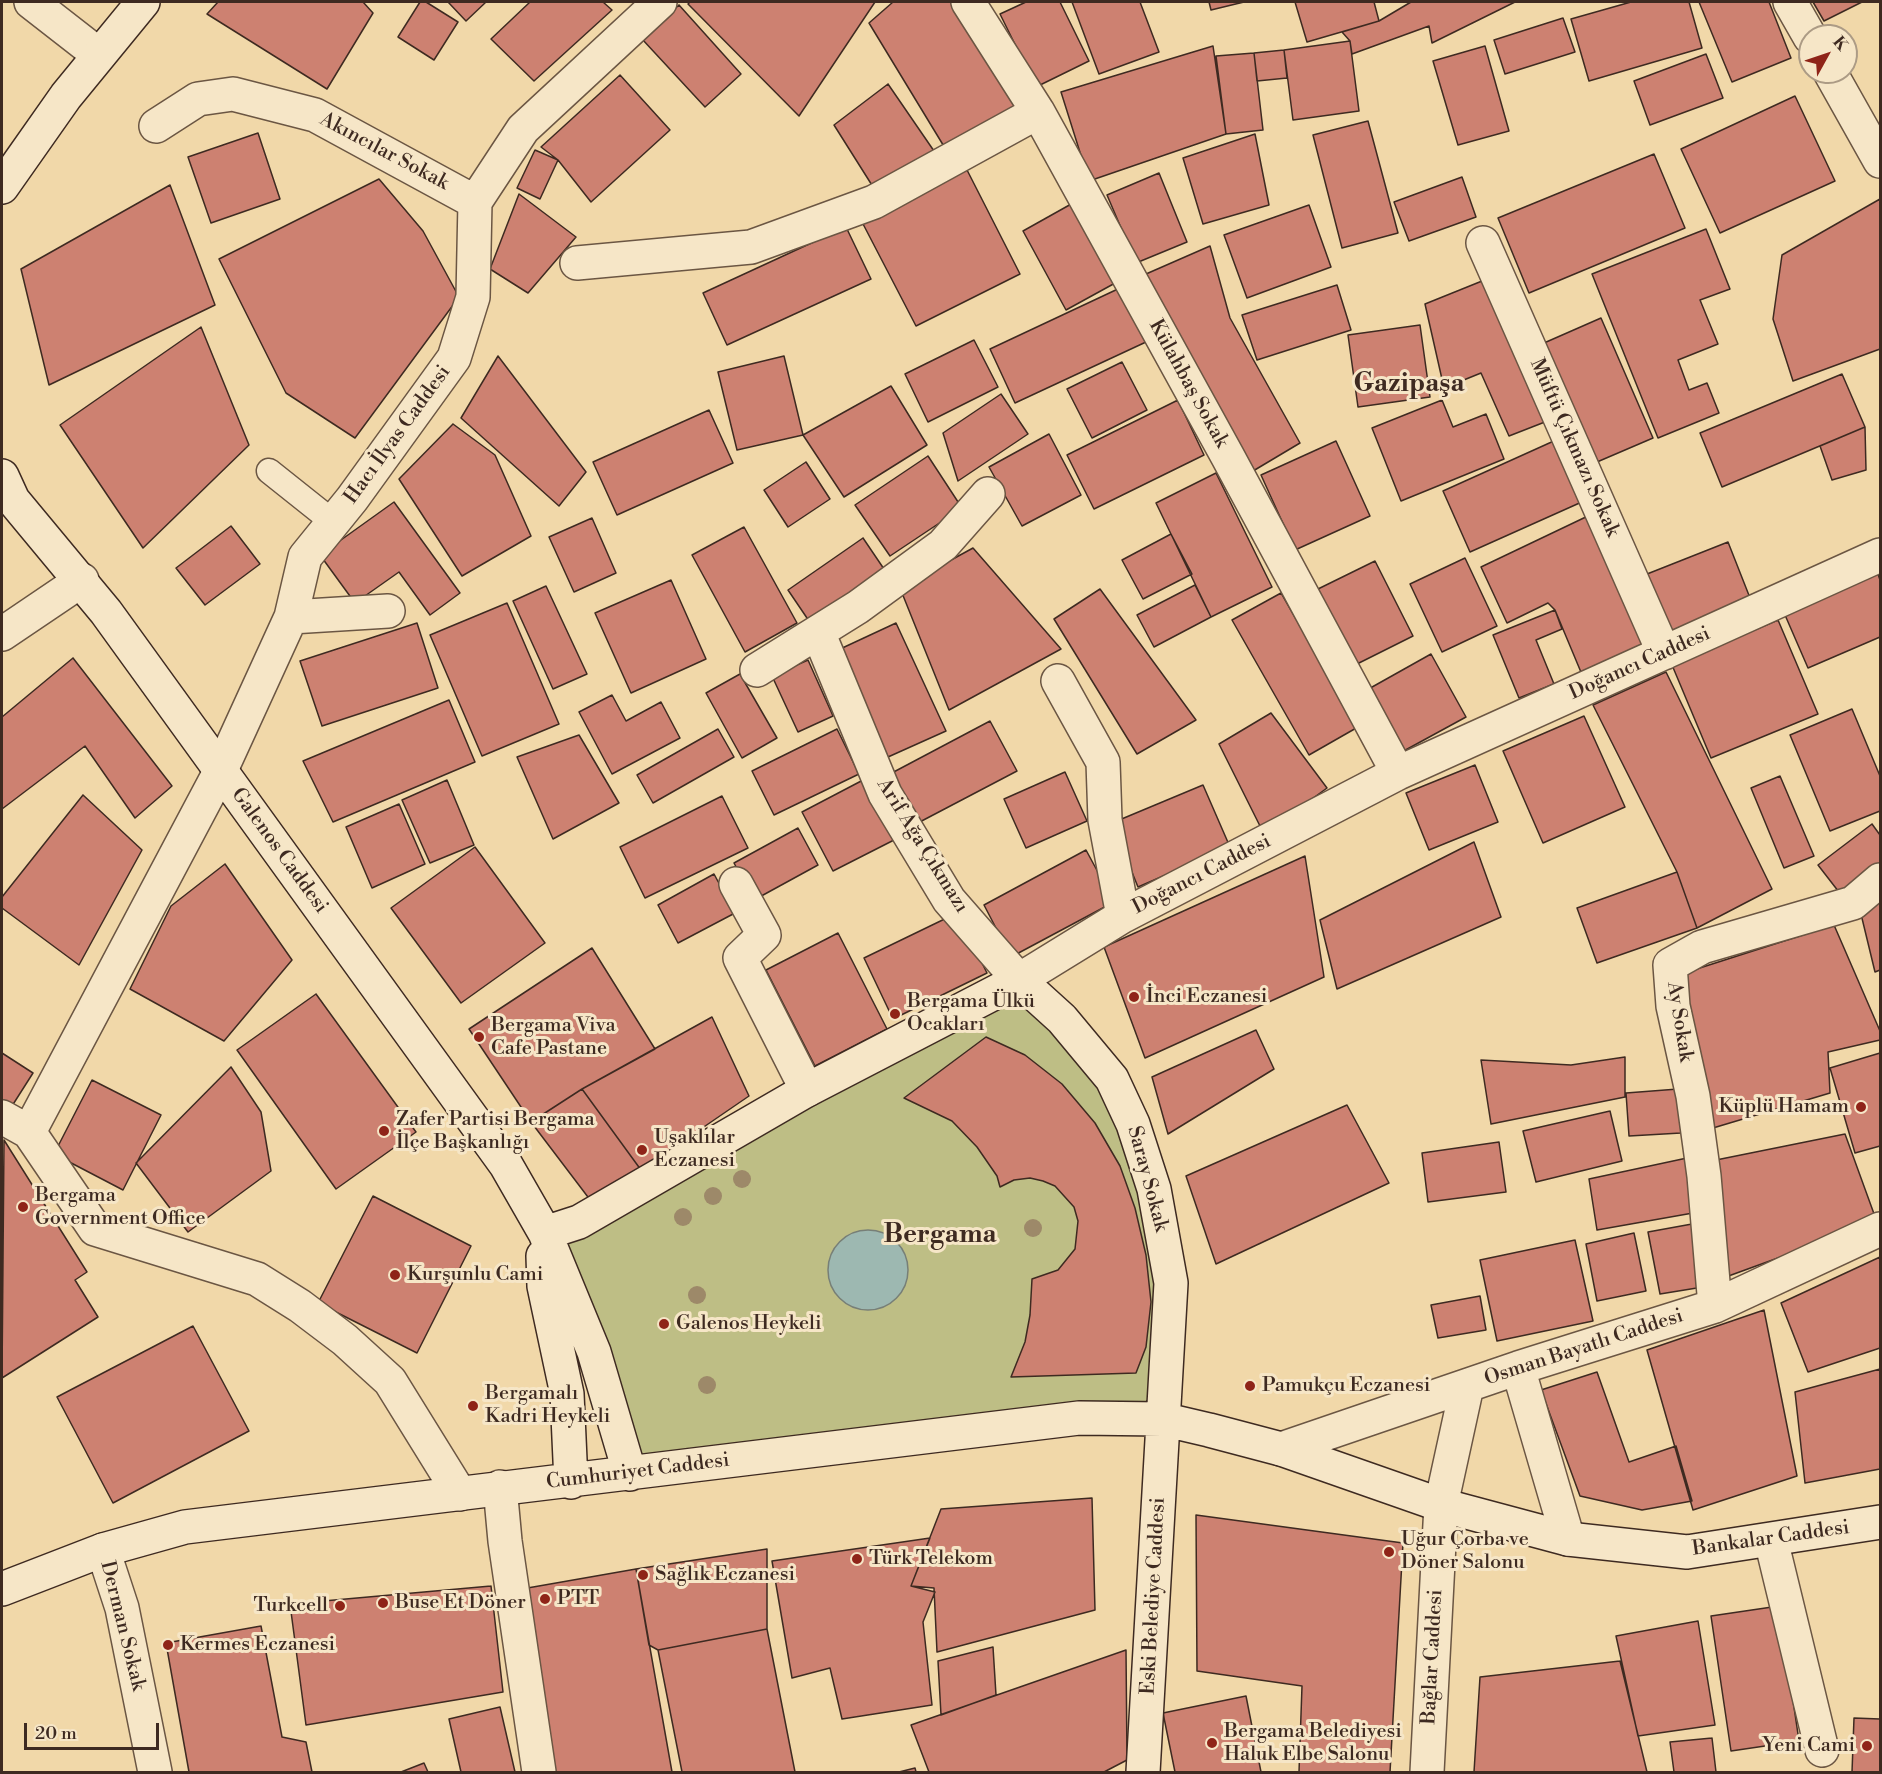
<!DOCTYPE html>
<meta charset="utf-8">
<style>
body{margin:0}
#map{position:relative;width:1882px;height:1774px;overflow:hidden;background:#f1d8a9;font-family:"Libre Bodoni",serif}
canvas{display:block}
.frame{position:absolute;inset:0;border:3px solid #3e2a21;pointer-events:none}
.north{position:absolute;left:1798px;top:24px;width:60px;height:60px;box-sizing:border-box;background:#f6e6c7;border:2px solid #ac9b85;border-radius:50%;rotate:50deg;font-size:16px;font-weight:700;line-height:24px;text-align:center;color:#3e2a21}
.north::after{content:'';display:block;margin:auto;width:21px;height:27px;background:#8f2418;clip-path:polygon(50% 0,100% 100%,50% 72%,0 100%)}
.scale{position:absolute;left:24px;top:1723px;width:135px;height:27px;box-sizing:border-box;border:3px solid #3e2a21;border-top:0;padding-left:8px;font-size:18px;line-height:21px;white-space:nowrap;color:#3e2a21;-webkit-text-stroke:4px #f6e6c7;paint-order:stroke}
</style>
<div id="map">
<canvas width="1882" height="1774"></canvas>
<div class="frame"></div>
<div class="north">K</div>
<div class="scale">20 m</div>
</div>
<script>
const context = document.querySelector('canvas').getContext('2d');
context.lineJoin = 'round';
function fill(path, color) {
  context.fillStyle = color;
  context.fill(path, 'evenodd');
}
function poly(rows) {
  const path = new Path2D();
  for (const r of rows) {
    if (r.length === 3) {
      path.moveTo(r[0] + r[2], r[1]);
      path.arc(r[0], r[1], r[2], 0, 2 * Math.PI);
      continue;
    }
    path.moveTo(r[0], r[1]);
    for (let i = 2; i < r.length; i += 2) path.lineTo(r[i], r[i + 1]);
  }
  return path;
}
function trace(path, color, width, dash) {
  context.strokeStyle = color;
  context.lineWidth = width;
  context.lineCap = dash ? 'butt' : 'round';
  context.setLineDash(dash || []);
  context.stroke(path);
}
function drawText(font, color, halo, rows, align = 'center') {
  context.font = font + ' "Libre Bodoni",serif';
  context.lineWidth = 6;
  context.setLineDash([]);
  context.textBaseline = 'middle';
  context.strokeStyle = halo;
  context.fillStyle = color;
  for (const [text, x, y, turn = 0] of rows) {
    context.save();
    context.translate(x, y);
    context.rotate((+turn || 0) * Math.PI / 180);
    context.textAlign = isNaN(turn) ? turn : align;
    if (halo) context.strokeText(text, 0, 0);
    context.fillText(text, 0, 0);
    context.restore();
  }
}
fill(poly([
 [1019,980,1062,1019,1148,1169,1162,1419,630,1474,545,1233]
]), '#bebe85');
const water = poly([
 [868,1270,40]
]);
fill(water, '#9db8b1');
trace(water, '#777f77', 1.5);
const building = poly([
 [218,2,363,2,373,13,327,89,207,14,218,2],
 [420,2,426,2,458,22,434,60,398,37,420,2],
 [448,2,486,2,466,21,448,2],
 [530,2,603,2,612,10,534,81,491,39,530,2],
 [690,2,875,2,799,116,688,4,690,2],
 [893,2,954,2,1022,107,948,153,869,23,893,2],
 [1026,2,1060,2,1089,61,1036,87,1000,14,1026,2],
 [1072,2,1140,2,1159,52,1099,74,1072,2],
 [1209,2,1244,2,1211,10,1209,2],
 [1295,2,1374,2,1379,21,1307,42,1295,2],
 [1411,2,1515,2,1432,43,1429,26,1352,54,1350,41,1342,32,1379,21,1411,2],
 [1631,2,1689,2,1702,48,1589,81,1571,19,1631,2],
 [1699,2,1769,2,1791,58,1732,82,1699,2],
 [1813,2,1862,2,1824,21,1813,2],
 [679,5,741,74,705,107,642,39,679,5],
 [1563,18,1575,52,1505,74,1494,40,1563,18],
 [1350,41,1359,111,1293,120,1284,50,1350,41],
 [1213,46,1226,134,1089,181,1061,92,1213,46],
 [1485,46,1509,131,1458,145,1433,61,1485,46],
 [1284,50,1287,78,1257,81,1254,53,1284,50],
 [1254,53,1263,130,1226,134,1216,56,1254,53],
 [1706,54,1723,98,1650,125,1634,81,1706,54],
 [620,75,670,130,591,202,558,160,541,147,620,75],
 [888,84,934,151,875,190,834,125,888,84],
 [1795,96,1835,181,1720,233,1681,149,1795,96],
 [1368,121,1398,233,1342,248,1313,135,1368,121],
 [258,133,280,199,211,223,188,157,258,133],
 [1255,134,1269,205,1203,224,1183,158,1255,134],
 [535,150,558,160,540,199,517,188,535,150],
 [1654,154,1685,228,1529,293,1498,218,1654,154],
 [966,168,1020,274,916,326,862,222,966,168],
 [1159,173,1187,242,1136,263,1107,195,1159,173],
 [1462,177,1476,217,1409,241,1394,202,1462,177],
 [379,179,423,231,459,297,355,438,286,393,219,259,379,179],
 [170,185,215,305,49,385,21,269,170,185],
 [519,194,576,237,528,293,490,269,519,194],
 [1880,199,1880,349,1793,381,1773,319,1782,255,1880,199],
 [1073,203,1117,282,1066,310,1023,231,1073,203],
 [1309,205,1331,267,1247,298,1224,235,1309,205],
 [846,227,871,279,727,345,703,293,846,227],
 [1706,229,1730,289,1700,300,1718,344,1678,360,1689,390,1707,383,1719,413,1658,438,1592,274,1706,229],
 [1210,246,1230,318,1300,443,1248,474,1146,274,1210,246],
 [1487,279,1550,420,1509,436,1481,373,1444,388,1425,304,1487,279],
 [1337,285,1351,330,1257,360,1242,315,1337,285],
 [1120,288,1146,342,1015,403,990,349,1120,288],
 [1601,318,1653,438,1597,462,1544,343,1601,318],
 [1420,325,1430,397,1358,407,1348,335,1420,325],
 [201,327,249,445,143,548,60,425,201,327],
 [974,340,998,387,928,422,905,374,974,340],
 [498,356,586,472,559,506,461,418,498,356],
 [784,356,803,435,737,450,718,372,784,356],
 [1122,362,1147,410,1092,438,1067,389,1122,362],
 [1842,374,1865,427,1722,487,1700,433,1842,374],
 [891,386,927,445,844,497,803,435,891,386],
 [1001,394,1028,434,958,481,943,433,1001,394],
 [1178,400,1204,455,1094,509,1067,455,1178,400],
 [1442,400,1453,427,1486,414,1504,459,1401,501,1372,428,1442,400],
 [709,410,733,463,617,515,593,462,709,410],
 [453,424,495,455,531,536,462,576,399,479,453,424],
 [1865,427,1866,470,1832,480,1820,446,1865,427],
 [1049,434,1081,495,1022,526,989,467,1049,434],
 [1556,440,1584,501,1470,552,1443,491,1556,440],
 [1336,441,1370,516,1295,550,1261,475,1336,441],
 [928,456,962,508,890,556,855,505,928,456],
 [806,462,830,499,788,527,764,490,806,462],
 [1216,473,1272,587,1211,617,1156,503,1216,473],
 [394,502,460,593,430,615,399,572,355,603,320,555,394,502],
 [1590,515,1652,645,1583,677,1555,610,1548,603,1507,623,1481,567,1590,515],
 [592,518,616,573,574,592,549,537,592,518],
 [231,526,260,564,205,605,176,568,231,526],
 [744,527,797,623,745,652,692,555,744,527],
 [1171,534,1192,574,1143,599,1122,560,1171,534],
 [863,538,884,569,809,621,788,590,863,538],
 [1728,542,1752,603,1666,636,1642,576,1728,542],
 [973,548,1061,649,949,710,900,588,973,548],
 [1465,558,1497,626,1442,652,1410,584,1465,558],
 [1375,561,1413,636,1355,665,1318,589,1375,561],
 [1878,574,1880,580,1880,637,1808,668,1785,615,1878,574],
 [671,580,706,659,631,693,595,613,671,580],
 [1195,585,1211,617,1154,647,1137,615,1195,585],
 [546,586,587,674,553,689,513,601,546,586],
 [1100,589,1196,720,1137,754,1054,619,1100,589],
 [1281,593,1358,727,1309,755,1232,620,1281,593],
 [507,603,559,724,482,756,430,635,507,603],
 [1555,610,1562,629,1536,640,1554,684,1519,698,1493,635,1555,610],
 [1778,620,1818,714,1711,758,1672,665,1778,620],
 [417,623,438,688,322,726,300,661,417,623],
 [896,623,946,731,888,757,838,650,896,623],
 [1431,654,1466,717,1400,753,1365,691,1431,654],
 [73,658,172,786,135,818,85,746,2,809,2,717,73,658],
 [808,660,833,716,798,732,772,676,808,660],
 [1666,672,1772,889,1697,928,1677,872,1593,705,1666,672],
 [740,674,777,738,742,758,706,693,740,674],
 [612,695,626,721,661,702,680,738,612,774,579,712,612,695],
 [449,700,475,762,333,822,303,761,449,700],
 [1852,709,1880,776,1880,811,1830,831,1790,735,1852,709],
 [1271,713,1327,788,1264,834,1219,744,1271,713],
 [1584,716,1625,807,1543,843,1503,751,1584,716],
 [990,721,1017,771,914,825,888,775,990,721],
 [718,729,734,757,653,803,637,775,718,729],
 [837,729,859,774,774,815,752,771,837,729],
 [579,735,619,803,553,839,517,757,579,735],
 [1475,765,1498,822,1429,850,1406,793,1475,765],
 [1065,772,1087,821,1026,848,1004,799,1065,772],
 [1780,776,1814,856,1784,868,1751,788,1780,776],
 [865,779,896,839,833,871,802,812,865,779],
 [447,780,474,845,430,863,402,800,447,780],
 [1203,785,1230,847,1138,887,1112,823,1203,785],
 [83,795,142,850,79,965,2,908,2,897,83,795],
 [722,796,748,848,645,898,620,847,722,796],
 [399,804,425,864,372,888,346,827,399,804],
 [1872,824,1880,835,1880,867,1842,896,1818,865,1872,824],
 [798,828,818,865,754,900,734,863,798,828],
 [1474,842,1501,917,1337,989,1320,920,1474,842],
 [475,847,545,943,461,1003,391,908,475,847],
 [1086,850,1114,902,1011,957,984,905,1086,850],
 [1305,856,1324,977,1145,1058,1104,947,1305,856],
 [225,864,292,960,224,1041,130,989,171,906,225,864],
 [1677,872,1697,928,1597,963,1577,908,1677,872],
 [714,874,735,913,678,943,658,905,714,874],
 [1880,897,1880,970,1875,972,1860,910,1880,897],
 [957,913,987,973,893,1019,864,958,957,913],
 [1834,925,1880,1031,1880,1040,1828,1052,1830,1093,1713,1128,1681,974,1834,925],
 [838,933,887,1029,815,1066,766,970,838,933],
 [592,948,655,1049,582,1089,531,1122,469,1029,592,948],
 [316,994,416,1132,336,1189,237,1050,316,994],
 [712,1017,749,1096,641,1170,582,1089,712,1017],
 [1256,1030,1274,1069,1168,1134,1152,1077,1256,1030],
 [986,1037,1025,1055,1062,1084,1095,1123,1120,1166,1135,1208,1146,1255,1151,1302,1146,1347,1136,1373,1011,1377,1025,1342,1030,1315,1032,1279,1058,1270,1075,1249,1078,1221,1074,1207,1055,1186,1043,1181,1030,1178,1014,1180,1000,1187,997,1176,977,1147,952,1121,904,1098,986,1037],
 [2,1053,33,1073,12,1106,2,1100,2,1053],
 [1880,1053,1880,1146,1855,1153,1830,1068,1880,1053],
 [1625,1057,1625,1097,1491,1124,1481,1060,1571,1065,1625,1057],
 [231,1067,261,1112,271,1171,188,1232,136,1163,231,1067],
 [92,1080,161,1115,123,1190,54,1154,92,1080],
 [582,1089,641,1170,594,1205,531,1122,582,1089],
 [1678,1089,1681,1133,1629,1136,1626,1093,1678,1089],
 [1347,1105,1389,1183,1216,1264,1186,1176,1347,1105],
 [1610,1111,1622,1161,1536,1182,1523,1131,1610,1111],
 [1845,1134,1877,1222,1723,1278,1716,1160,1845,1134],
 [4,1140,87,1272,75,1280,98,1317,2,1378,4,1140],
 [1499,1142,1506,1192,1428,1202,1422,1153,1499,1142],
 [1687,1158,1693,1213,1597,1230,1589,1179,1687,1158],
 [373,1196,471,1246,417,1353,318,1303,373,1196],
 [1692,1224,1703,1287,1660,1294,1648,1232,1692,1224],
 [1634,1233,1646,1291,1597,1301,1586,1244,1634,1233],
 [1575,1240,1593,1321,1497,1341,1480,1260,1575,1240],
 [1880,1257,1880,1348,1808,1372,1781,1303,1880,1257],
 [1480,1296,1486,1330,1438,1338,1431,1305,1480,1296],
 [1764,1310,1797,1476,1693,1510,1647,1350,1764,1310],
 [193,1326,249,1431,113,1503,57,1397,193,1326],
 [1880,1369,1880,1469,1805,1483,1795,1392,1880,1369],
 [1597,1372,1629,1462,1676,1446,1692,1501,1642,1510,1580,1496,1541,1390,1597,1372],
 [1092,1498,1095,1610,937,1652,934,1588,911,1586,941,1509,1092,1498],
 [1196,1515,1403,1543,1390,1772,1299,1772,1302,1686,1197,1671,1196,1515],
 [930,1538,911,1586,935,1592,923,1622,932,1705,842,1719,830,1668,792,1678,772,1561,930,1538],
 [767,1549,767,1629,658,1650,649,1645,636,1569,767,1549],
 [636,1569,672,1772,548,1772,516,1590,636,1569],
 [491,1586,503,1692,306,1725,290,1604,491,1586],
 [1779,1606,1799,1741,1731,1751,1711,1616,1779,1606],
 [1698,1621,1715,1725,1638,1736,1616,1636,1698,1621],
 [261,1626,282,1737,306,1742,312,1772,189,1772,166,1643,261,1626],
 [767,1629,795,1772,682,1772,658,1650,767,1629],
 [993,1647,996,1695,941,1715,938,1661,993,1647],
 [1126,1650,1127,1760,1104,1772,929,1772,911,1725,1126,1650],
 [1620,1661,1647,1772,1474,1772,1480,1677,1620,1661],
 [1246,1696,1261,1772,1175,1772,1163,1713,1246,1696],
 [500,1707,515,1772,461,1772,449,1719,500,1707],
 [1854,1718,1880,1719,1880,1772,1852,1772,1854,1718],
 [1712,1738,1716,1772,1674,1772,1670,1742,1712,1738],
 [424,1763,428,1772,401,1772,424,1763],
 [915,1768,916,1772,899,1772,915,1768]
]);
fill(building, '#cd8171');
trace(building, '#3e2a21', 1.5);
const service = poly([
 [269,471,333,522]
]);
const minor = poly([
 [31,2,99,55],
 [968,2,1038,112,1228,457,1398,773],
 [1790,2,1810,37],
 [1830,72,1880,161],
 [156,126,198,99,233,94,315,115,475,202],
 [1483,243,1664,653],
 [577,263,751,247,874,202,1038,112],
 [291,617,388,611],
 [818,632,885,794,949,900,1019,980,1123,916,1398,773,1880,555],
 [2,634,82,580],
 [757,670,858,607,943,545,988,494],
 [1058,681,1103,762,1105,820,1123,916],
 [736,884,764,935,740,958,807,1090],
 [2,1117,29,1132,95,1229,257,1279,300,1306,345,1340,390,1381,460,1494],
 [29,1132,221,770,291,617,305,557,352,499,454,358,473,297,475,202,523,129,660,2],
 [1715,1306,1704,1176,1693,1096,1673,1006,1670,965,1702,947,1853,903,1880,880],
 [1518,1368,1568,1539],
 [1281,1449,1518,1368,1715,1306,1880,1229],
 [1441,1505,1467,1386],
 [1771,1540,1822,1750],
 [103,1550,122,1608,155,1772]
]);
const tertiary = poly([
 [500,1487,505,1541,539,1772],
 [1427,1772,1441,1505]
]);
const secondary = poly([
 [2,187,66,96,143,2],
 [2,476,13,500,106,612,506,1165,545,1233,594,1352,630,1474],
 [545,1233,579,1222,807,1090,1019,980,1062,1019,1112,1079,1133,1124,1154,1189,1171,1283,1143,1772],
 [543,1256,544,1286,567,1394,571,1482],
 [2,1589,103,1550,185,1527,1079,1418,1162,1419,1209,1430,1281,1449,1441,1505,1568,1539,1687,1552,1880,1522]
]);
trace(service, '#6b5643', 27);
trace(minor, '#6b5643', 36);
trace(tertiary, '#6b5643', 36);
trace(secondary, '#3e2a21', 36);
trace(service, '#f6e6c7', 24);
trace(minor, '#f6e6c7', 33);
trace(tertiary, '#f6e6c7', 33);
trace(secondary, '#f6e6c7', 33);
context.fillStyle = '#9d8969';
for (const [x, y] of [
 [742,1179],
 [713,1196],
 [683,1217],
 [1033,1228],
 [697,1295],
 [707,1385]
]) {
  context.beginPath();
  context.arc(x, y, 9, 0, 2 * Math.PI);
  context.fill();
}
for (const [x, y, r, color] of [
 [1134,997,6,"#8f2418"],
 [895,1014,6,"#8f2418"],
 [479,1037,6,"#8f2418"],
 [1861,1107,6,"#8f2418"],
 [384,1131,6,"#8f2418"],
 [642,1150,6,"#8f2418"],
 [23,1207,6,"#8f2418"],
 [395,1275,6,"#8f2418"],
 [664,1324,6,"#8f2418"],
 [1250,1386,6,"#8f2418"],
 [473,1406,6,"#8f2418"],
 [1389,1552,6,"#8f2418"],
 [857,1559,6,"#8f2418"],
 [643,1575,6,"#8f2418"],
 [545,1599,6,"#8f2418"],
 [383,1603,6,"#8f2418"],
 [340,1606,6,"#8f2418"],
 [168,1645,6,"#8f2418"],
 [1212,1743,6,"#8f2418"],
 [1867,1746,6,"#8f2418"]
]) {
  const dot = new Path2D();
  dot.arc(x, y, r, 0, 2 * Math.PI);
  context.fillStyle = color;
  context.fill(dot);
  trace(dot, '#f6e6c7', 2);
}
drawText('20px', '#3e2a21', '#f6e6c7', [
 ["Akıncılar Sokak",384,152,28],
 ["Külahbaş Sokak",1188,384,61],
 ["Hacı İlyas Caddesi",398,435,-54],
 ["Müftü Çıkmazı Sokak",1574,448,66],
 ["Doğancı Caddesi",1640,664,-24],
 ["Arif Ağa Çıkmazı",922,846,58],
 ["Galenos Caddesi",279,851,54],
 ["Doğancı Caddesi",1202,875,-27],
 ["Ay Sokak",1679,1022,81],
 ["Saray Sokak",1147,1179,75],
 ["Osman Bayatlı Caddesi",1584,1348,-18],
 ["Cumhuriyet Caddesi",638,1472,-7],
 ["Bankalar Caddesi",1771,1539,-8],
 ["Eski Belediye Caddesi",1154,1596,-87],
 ["Derman Sokak",122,1626,76],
 ["Bağlar Caddesi",1433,1657,-87]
]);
drawText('20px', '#3e2a21', '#f6e6c7', [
 ["İnci Eczanesi",1146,997],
 ["Bergama Ülkü",907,1002],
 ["Ocakları",907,1025],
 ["Bergama Viva",491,1026],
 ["Cafe Pastane",491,1049],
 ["Küplü Hamam",1849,1107,"right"],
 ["Zafer Partisi Bergama",396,1120],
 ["İlçe Başkanlığı",396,1143],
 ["Uşaklılar",654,1138],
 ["Eczanesi",654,1161],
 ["Bergama",35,1196],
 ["Government Office",35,1219],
 ["Kurşunlu Cami",407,1275],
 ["Galenos Heykeli",676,1324],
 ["Pamukçu Eczanesi",1262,1386],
 ["Bergamalı",485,1394],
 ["Kadri Heykeli",485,1417],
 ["Uğur Çorba ve",1401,1540],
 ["Döner Salonu",1401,1563],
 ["Türk Telekom",869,1559],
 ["Sağlık Eczanesi",655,1575],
 ["PTT",557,1599],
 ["Buse Et Döner",395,1603],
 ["Turkcell",328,1606,"right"],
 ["Kermes Eczanesi",180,1645],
 ["Bergama Belediyesi",1224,1732],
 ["Haluk Elbe Salonu",1224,1755],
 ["Yeni Cami",1855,1746,"right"]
], 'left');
drawText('bold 26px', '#3e2a21', '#f6e6c7', [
 ["Gazipaşa",1409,385],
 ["Bergama",940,1236]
]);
</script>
